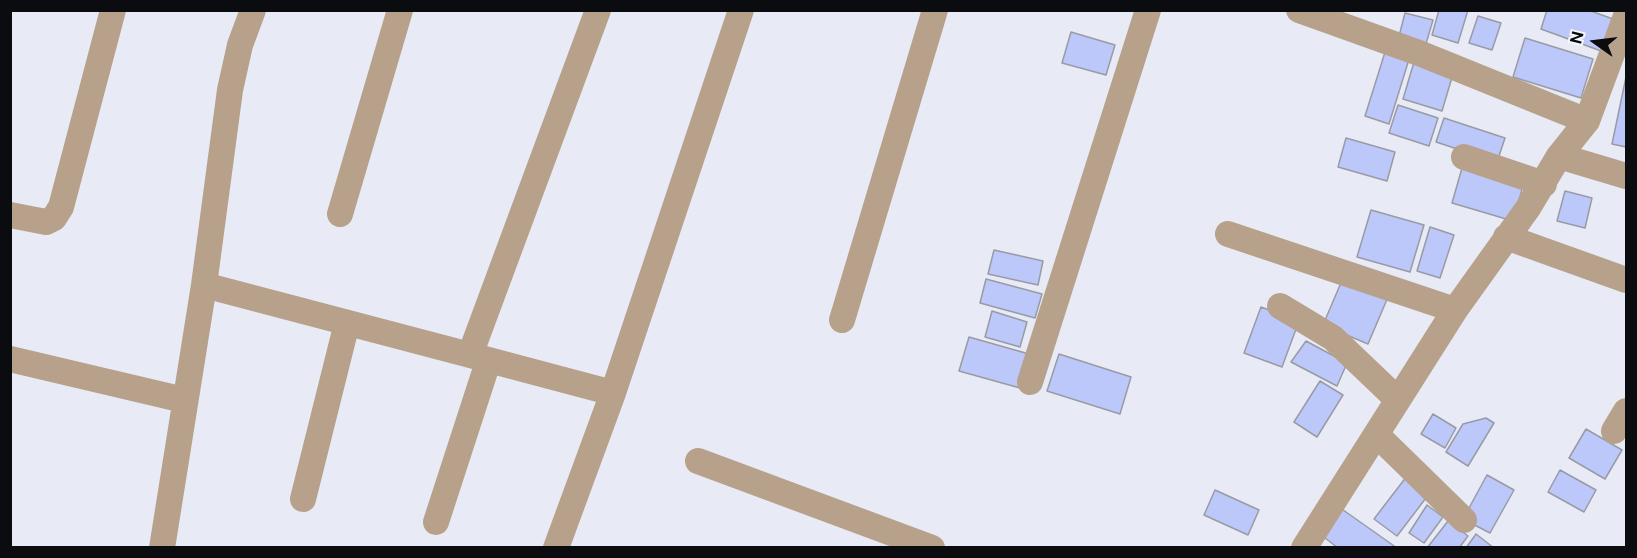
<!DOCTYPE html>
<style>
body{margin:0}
#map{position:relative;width:1637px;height:558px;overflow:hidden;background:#e8ebf5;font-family:"Public Sans",sans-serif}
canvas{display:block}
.frame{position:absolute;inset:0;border:12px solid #0b0c0f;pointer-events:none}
.north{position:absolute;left:1565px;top:12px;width:60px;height:60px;-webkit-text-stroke:4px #f7f8fe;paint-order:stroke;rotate:284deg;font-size:16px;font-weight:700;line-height:24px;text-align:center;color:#0b0c0f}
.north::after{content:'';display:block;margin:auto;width:21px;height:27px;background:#0b0c0f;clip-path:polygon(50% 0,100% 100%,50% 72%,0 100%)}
</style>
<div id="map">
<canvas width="1637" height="558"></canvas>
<div class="frame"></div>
<div class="north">N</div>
</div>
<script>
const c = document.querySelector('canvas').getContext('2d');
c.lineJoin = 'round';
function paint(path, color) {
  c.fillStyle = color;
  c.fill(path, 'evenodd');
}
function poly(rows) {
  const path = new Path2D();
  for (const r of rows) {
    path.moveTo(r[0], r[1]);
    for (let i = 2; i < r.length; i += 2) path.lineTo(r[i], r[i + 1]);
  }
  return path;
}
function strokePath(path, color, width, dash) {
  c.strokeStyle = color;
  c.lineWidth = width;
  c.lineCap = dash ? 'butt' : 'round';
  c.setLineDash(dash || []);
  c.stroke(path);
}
const building = poly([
 [1439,10,1468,10,1458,43,1432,35,1439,10],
 [1547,10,1588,10,1613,19,1601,51,1541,29,1547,10],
 [1405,13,1433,20,1425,47,1398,40,1405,13],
 [1478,16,1501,23,1492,50,1469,43,1478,16],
 [1071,32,1115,45,1106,75,1062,63,1071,32],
 [1525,38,1593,59,1581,98,1513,77,1525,38],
 [1386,49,1410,56,1389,124,1365,116,1386,49],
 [1414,62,1453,74,1442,111,1403,99,1414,62],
 [1626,77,1626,147,1612,144,1626,77],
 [1398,105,1438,118,1429,146,1389,133,1398,105],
 [1444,118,1505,138,1497,162,1436,142,1444,118],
 [1346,138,1395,152,1387,181,1338,167,1346,138],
 [1462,168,1523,186,1513,221,1452,203,1462,168],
 [1565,191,1592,198,1585,228,1557,221,1565,191],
 [1371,210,1424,225,1410,272,1357,257,1371,210],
 [1430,227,1454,235,1440,278,1417,271,1430,227],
 [994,250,1043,261,1038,285,988,274,994,250],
 [1343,278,1388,297,1368,344,1323,325,1343,278],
 [986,279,1042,294,1035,318,980,303,986,279],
 [1261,307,1299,321,1282,367,1244,353,1261,307],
 [992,311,1027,322,1020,347,985,337,992,311],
 [969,337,1029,354,1020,388,959,371,969,337],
 [1306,341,1347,363,1337,386,1291,362,1306,341],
 [1059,354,1131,377,1120,414,1047,391,1059,354],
 [1320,381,1343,395,1317,437,1294,422,1320,381],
 [1433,414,1456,428,1445,448,1421,434,1433,414],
 [1486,418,1494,423,1468,466,1446,452,1463,424,1486,418],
 [1586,429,1622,450,1605,479,1569,458,1586,429],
 [1560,470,1596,490,1584,512,1548,492,1560,470],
 [1487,475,1514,490,1490,533,1463,519,1487,475],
 [1407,476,1429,494,1397,536,1374,519,1407,476],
 [1215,490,1259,510,1248,535,1204,515,1215,490],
 [1427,505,1443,517,1424,543,1409,533,1427,505],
 [1339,507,1397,548,1338,548,1320,534,1339,507],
 [1448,521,1468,536,1459,548,1427,548,1448,521],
 [1476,534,1494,548,1466,548,1476,534]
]);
paint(building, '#bdc8fa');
strokePath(building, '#989ba4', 1.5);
strokePath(poly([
 [598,10,470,355,613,393,741,10],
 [1299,10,1419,53,1587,121],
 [1559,156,1626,176],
 [1464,157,1544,184],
 [340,214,400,10],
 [10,215,46,222,54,218,61,207,113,10],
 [1228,234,1455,310],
 [1506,237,1626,280],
 [204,285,470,355],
 [1280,306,1333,338,1397,399],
 [842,320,935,10],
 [10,359,184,400],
 [1030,382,1148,10],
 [1614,431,1626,411],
 [1377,435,1464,520],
 [698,461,932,548],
 [303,499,347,323],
 [436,522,488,362],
 [162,548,204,285,230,90,240,45,253,10],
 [556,548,613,393],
 [1304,548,1455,310,1528,208,1559,156,1587,121,1626,16]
]), '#b7a18b', 26);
</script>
